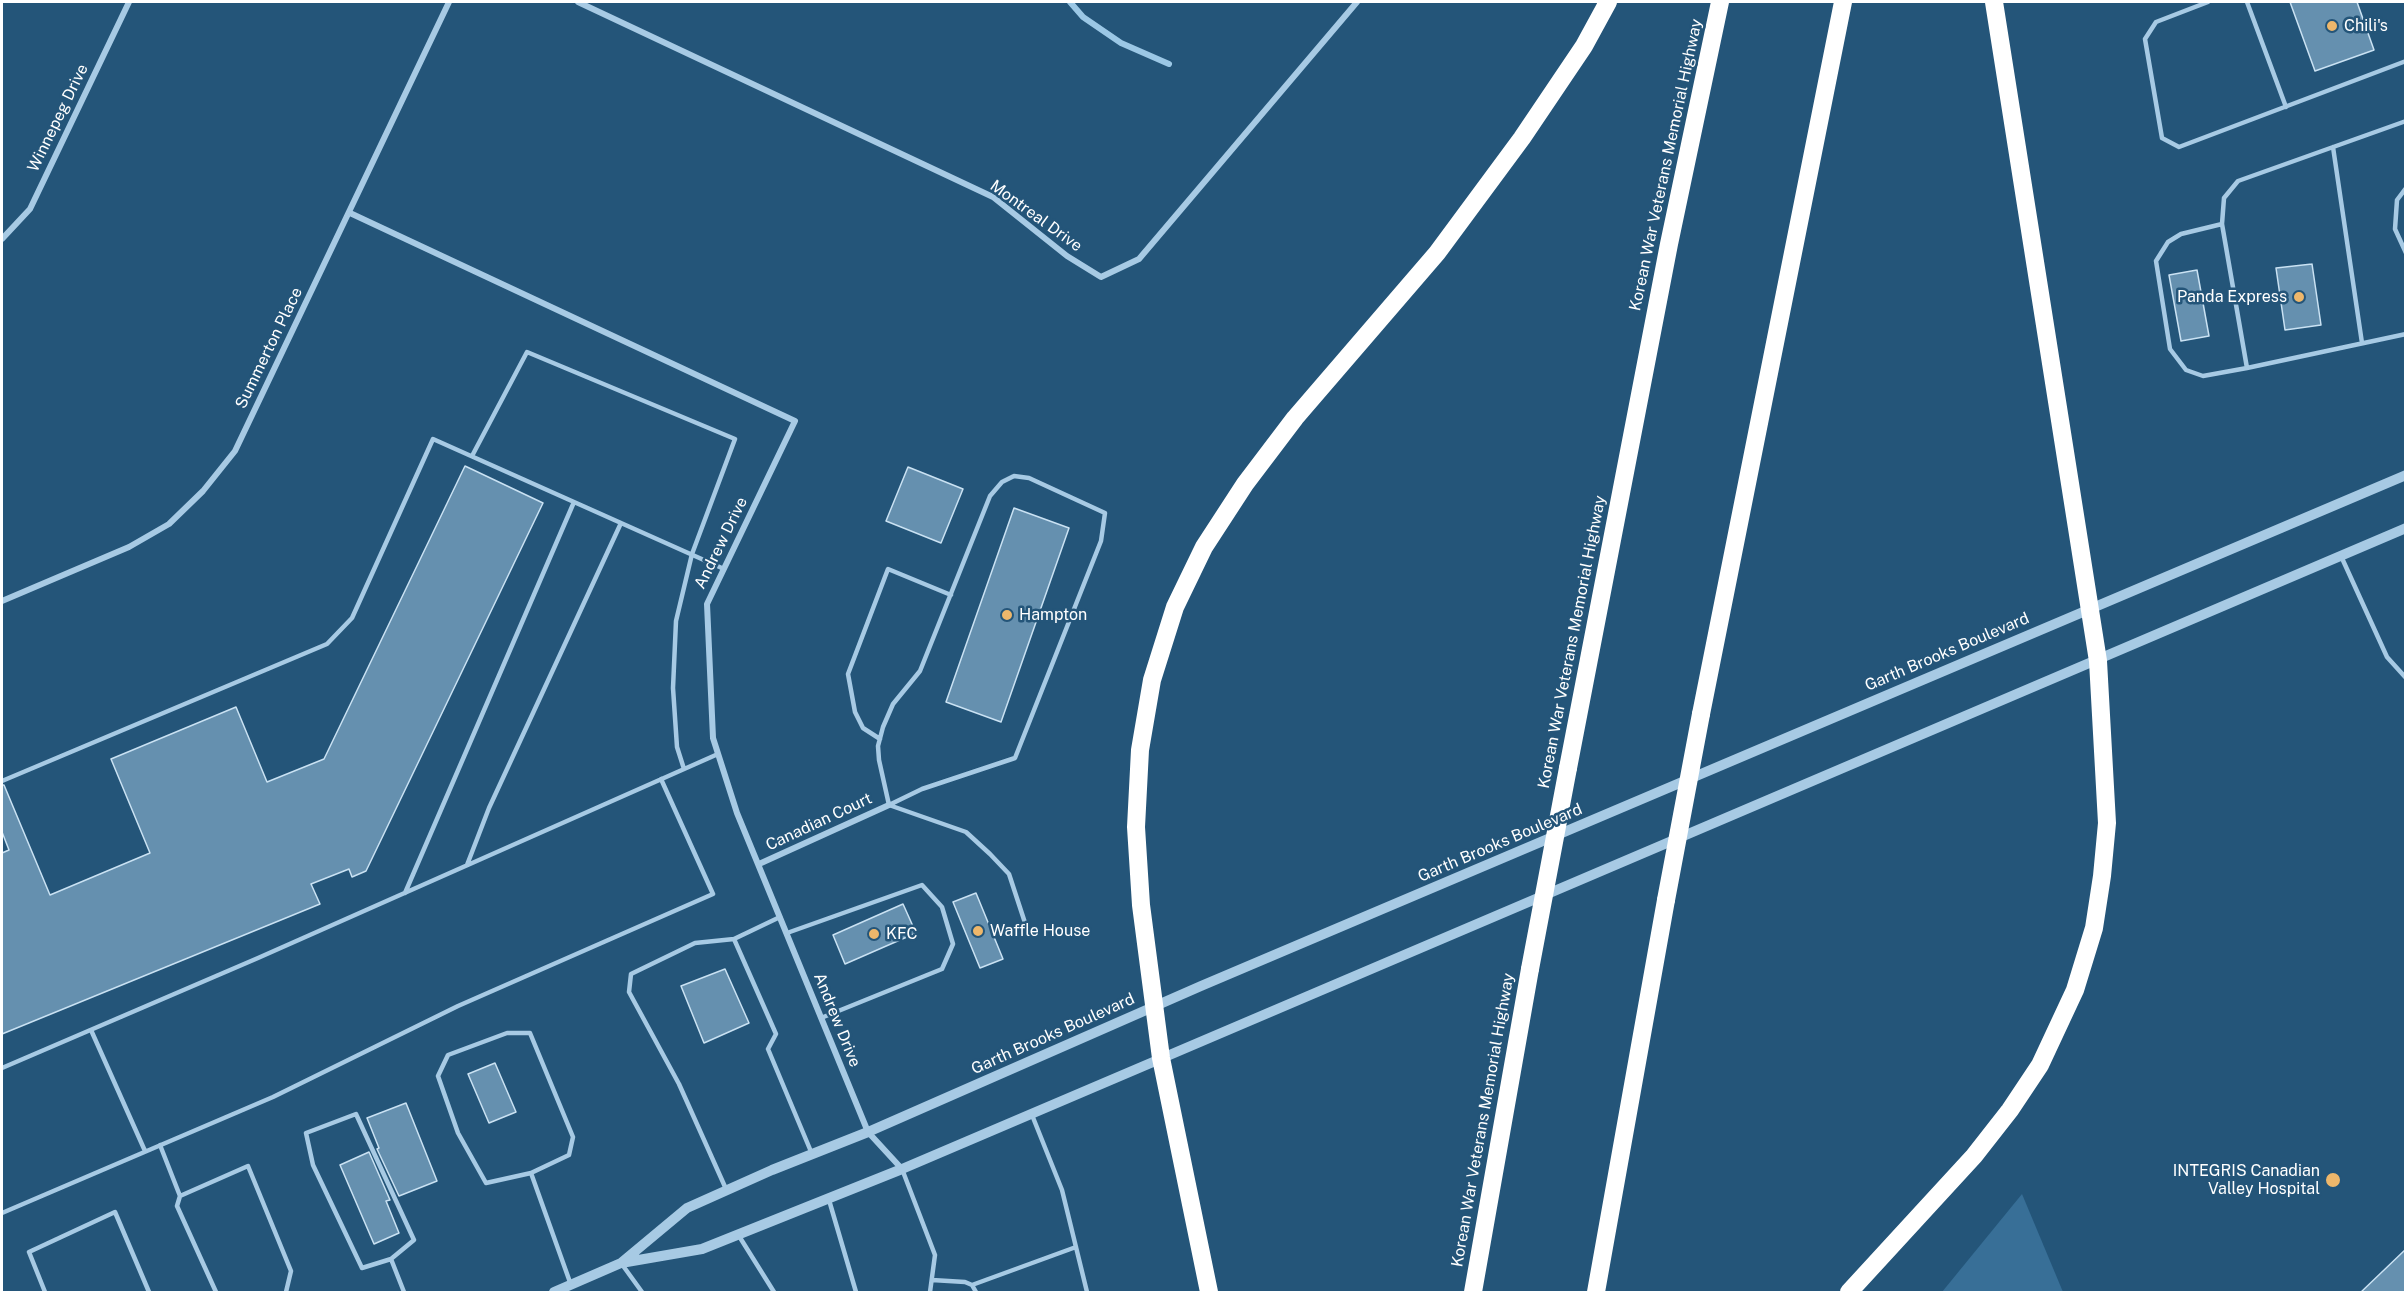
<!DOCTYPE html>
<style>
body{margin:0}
#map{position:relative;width:2407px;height:1294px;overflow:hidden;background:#245579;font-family:"Public Sans",sans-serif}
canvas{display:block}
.frame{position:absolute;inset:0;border:3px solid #fff;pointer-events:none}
</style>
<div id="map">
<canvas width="2407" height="1294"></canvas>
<div class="frame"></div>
</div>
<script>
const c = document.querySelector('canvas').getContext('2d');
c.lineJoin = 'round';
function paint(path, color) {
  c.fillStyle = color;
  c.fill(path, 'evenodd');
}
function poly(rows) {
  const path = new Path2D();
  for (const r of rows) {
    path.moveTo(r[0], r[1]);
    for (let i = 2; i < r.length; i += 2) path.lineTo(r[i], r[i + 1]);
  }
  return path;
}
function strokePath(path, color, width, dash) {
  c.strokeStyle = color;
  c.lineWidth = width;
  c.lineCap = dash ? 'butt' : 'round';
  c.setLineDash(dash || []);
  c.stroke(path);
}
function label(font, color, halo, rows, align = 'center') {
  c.font = font + ' "Public Sans",sans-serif';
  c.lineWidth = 5;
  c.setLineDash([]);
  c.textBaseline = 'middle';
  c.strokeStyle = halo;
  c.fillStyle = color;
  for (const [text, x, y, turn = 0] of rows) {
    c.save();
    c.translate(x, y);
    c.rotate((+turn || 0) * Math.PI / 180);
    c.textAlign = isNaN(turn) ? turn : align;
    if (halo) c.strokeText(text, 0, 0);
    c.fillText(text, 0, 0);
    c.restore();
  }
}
paint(poly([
 [2022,1194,2063,1292,1942,1292]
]), '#386f97');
strokePath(poly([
 [1070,2,1083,17,1121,43,1169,64]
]), '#9bc7e5', 6);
const building = poly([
 [2290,2,2357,2,2374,50,2315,71,2290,2],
 [2312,264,2321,325,2285,330,2276,268,2312,264],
 [2197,270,2209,336,2181,341,2169,275,2197,270],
 [465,466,543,503,366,871,352,877,349,869,311,884,320,904,2,1034,2,853,9,850,2,832,2,785,4,785,50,895,150,853,111,759,236,707,267,782,324,759,465,466],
 [908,467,963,489,941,543,886,521,908,467],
 [1014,508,1069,528,1001,722,946,702,1014,508],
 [976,893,1003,959,980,968,953,902,976,893],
 [903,904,916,933,845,964,833,935,903,904],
 [725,969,749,1023,704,1043,681,986,725,969],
 [495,1063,516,1112,489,1123,468,1074,495,1063],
 [406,1103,437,1181,399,1196,377,1149,379,1148,367,1118,406,1103],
 [369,1152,390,1200,386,1201,399,1233,374,1244,340,1165,369,1152],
 [2406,1249,2406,1293,2360,1293,2406,1249]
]);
paint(building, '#6590af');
strokePath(building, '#cae2f3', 1.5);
strokePath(poly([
 [2208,2,2156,22,2145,39,2162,138,2179,147,2406,61],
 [2247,2,2286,107],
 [2406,121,2238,181,2224,198,2222,224,2247,368,2406,334],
 [2333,147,2362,343],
 [2406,188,2397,200,2395,229,2406,253],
 [2222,224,2181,234,2168,242,2156,261,2170,349,2186,370,2203,376,2247,368],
 [472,456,527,352,735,439,692,554,676,621,673,688,677,747,684,769],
 [1014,476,1029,478,1105,513,1101,541,1015,758,922,789,889,805,879,760,878,746,883,727,893,704,920,671,990,496,1002,482,1014,476],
 [2341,556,2387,657,2406,678],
 [880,739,863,728,855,712,848,674,888,569,951,595],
 [2,781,327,644,352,618,433,439,724,569],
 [889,805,966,832,990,854,1009,874,1029,935],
 [467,865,489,808,621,523],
 [405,893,574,502],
 [780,917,734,939,776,1034,768,1049,812,1154],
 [787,933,922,885,942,907,953,944,942,969,821,1018],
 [91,1030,145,1151],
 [2,1068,258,958,718,754],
 [1032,1115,1062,1190,1087,1292],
 [160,1145,180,1196],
 [902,1169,935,1255,930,1292],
 [531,1173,486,1183,458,1133,438,1076,448,1055,507,1033,530,1033,573,1137,569,1155,531,1173,571,1285],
 [726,1189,679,1084,629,992,631,974,695,943,734,939],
 [829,1200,856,1292],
 [2,1213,273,1097,458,1006,713,894,661,779],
 [739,1236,774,1292],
 [391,1259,362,1268,313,1165,306,1133,356,1114,414,1240,391,1259,404,1292],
 [621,1263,642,1292],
 [932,1280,965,1282,972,1285,976,1292],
 [972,1285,1076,1247],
 [45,1292,29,1252,115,1212,149,1292],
 [216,1292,177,1206,180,1196,248,1166,291,1271,286,1292]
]), '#a7cae4', 4.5);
strokePath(poly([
 [578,2,993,197,1067,256,1101,277,1139,259,1357,2],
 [350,213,795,421,707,604,713,738,737,813,868,1132,902,1169],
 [2,239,30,209,129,2],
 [2,601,129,547,169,524,203,491,235,451,449,2],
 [759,864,889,805]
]), '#a7cae4', 6);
strokePath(poly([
 [621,1263,687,1208,772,1170,868,1132,1201,986,2406,475],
 [554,1292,621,1263,702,1249,902,1169,2406,528]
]), '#a7cae4', 10);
strokePath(poly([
 [1701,714,1843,2],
 [1568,768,1669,244,1720,2],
 [1209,1292,1161,1058,1141,905,1136,827,1140,750,1152,680,1175,607,1204,547,1245,484,1295,418,1437,253,1522,138,1584,46,1608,2],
 [1473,1292,1530,969],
 [1596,1292,1666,900],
 [1849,1292,1974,1156,2010,1110,2040,1065,2075,990,2094,928,2102,876,2107,823,2098,661,1994,2]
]), '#fff', 18);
strokePath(poly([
 [1666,900,1701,714],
 [1530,969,1568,768]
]), '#fff', 18);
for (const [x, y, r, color] of [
 [2332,26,6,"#eeb76b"],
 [2299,297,6,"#eeb76b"],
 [1007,615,6,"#eeb76b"],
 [978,931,6,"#eeb76b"],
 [874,934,6,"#eeb76b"],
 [2333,1180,8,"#eeb76b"]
]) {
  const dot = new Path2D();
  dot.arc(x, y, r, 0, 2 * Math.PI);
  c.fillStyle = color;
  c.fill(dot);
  strokePath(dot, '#245579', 2);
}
label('16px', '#fff', '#245579', [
 ["Chili's",2344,26],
 ["Panda Express",2287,297,"right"],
 ["Hampton",1019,615],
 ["Waffle House",990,931],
 ["KFC",886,934],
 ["INTEGRIS Canadian",2320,1171,"right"],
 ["Valley Hospital",2320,1189,"right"]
], 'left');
label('16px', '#fff', '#245579', [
 ["Winnepeg Drive",58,118,-64],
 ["Korean War Veterans Memorial Highway",1666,165,-78],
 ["Montreal Drive",1036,216,36],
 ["Summerton Place",269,348,-64],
 ["Andrew Drive",721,543,-64],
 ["Korean War Veterans Memorial Highway",1572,642,-79],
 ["Garth Brooks Boulevard",1947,652,-23],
 ["Canadian Court",819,822,-25],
 ["Garth Brooks Boulevard",1500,843,-23],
 ["Andrew Drive",837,1020,68],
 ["Garth Brooks Boulevard",1053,1034,-24],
 ["Korean War Veterans Memorial Highway",1483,1120,-80]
]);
</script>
